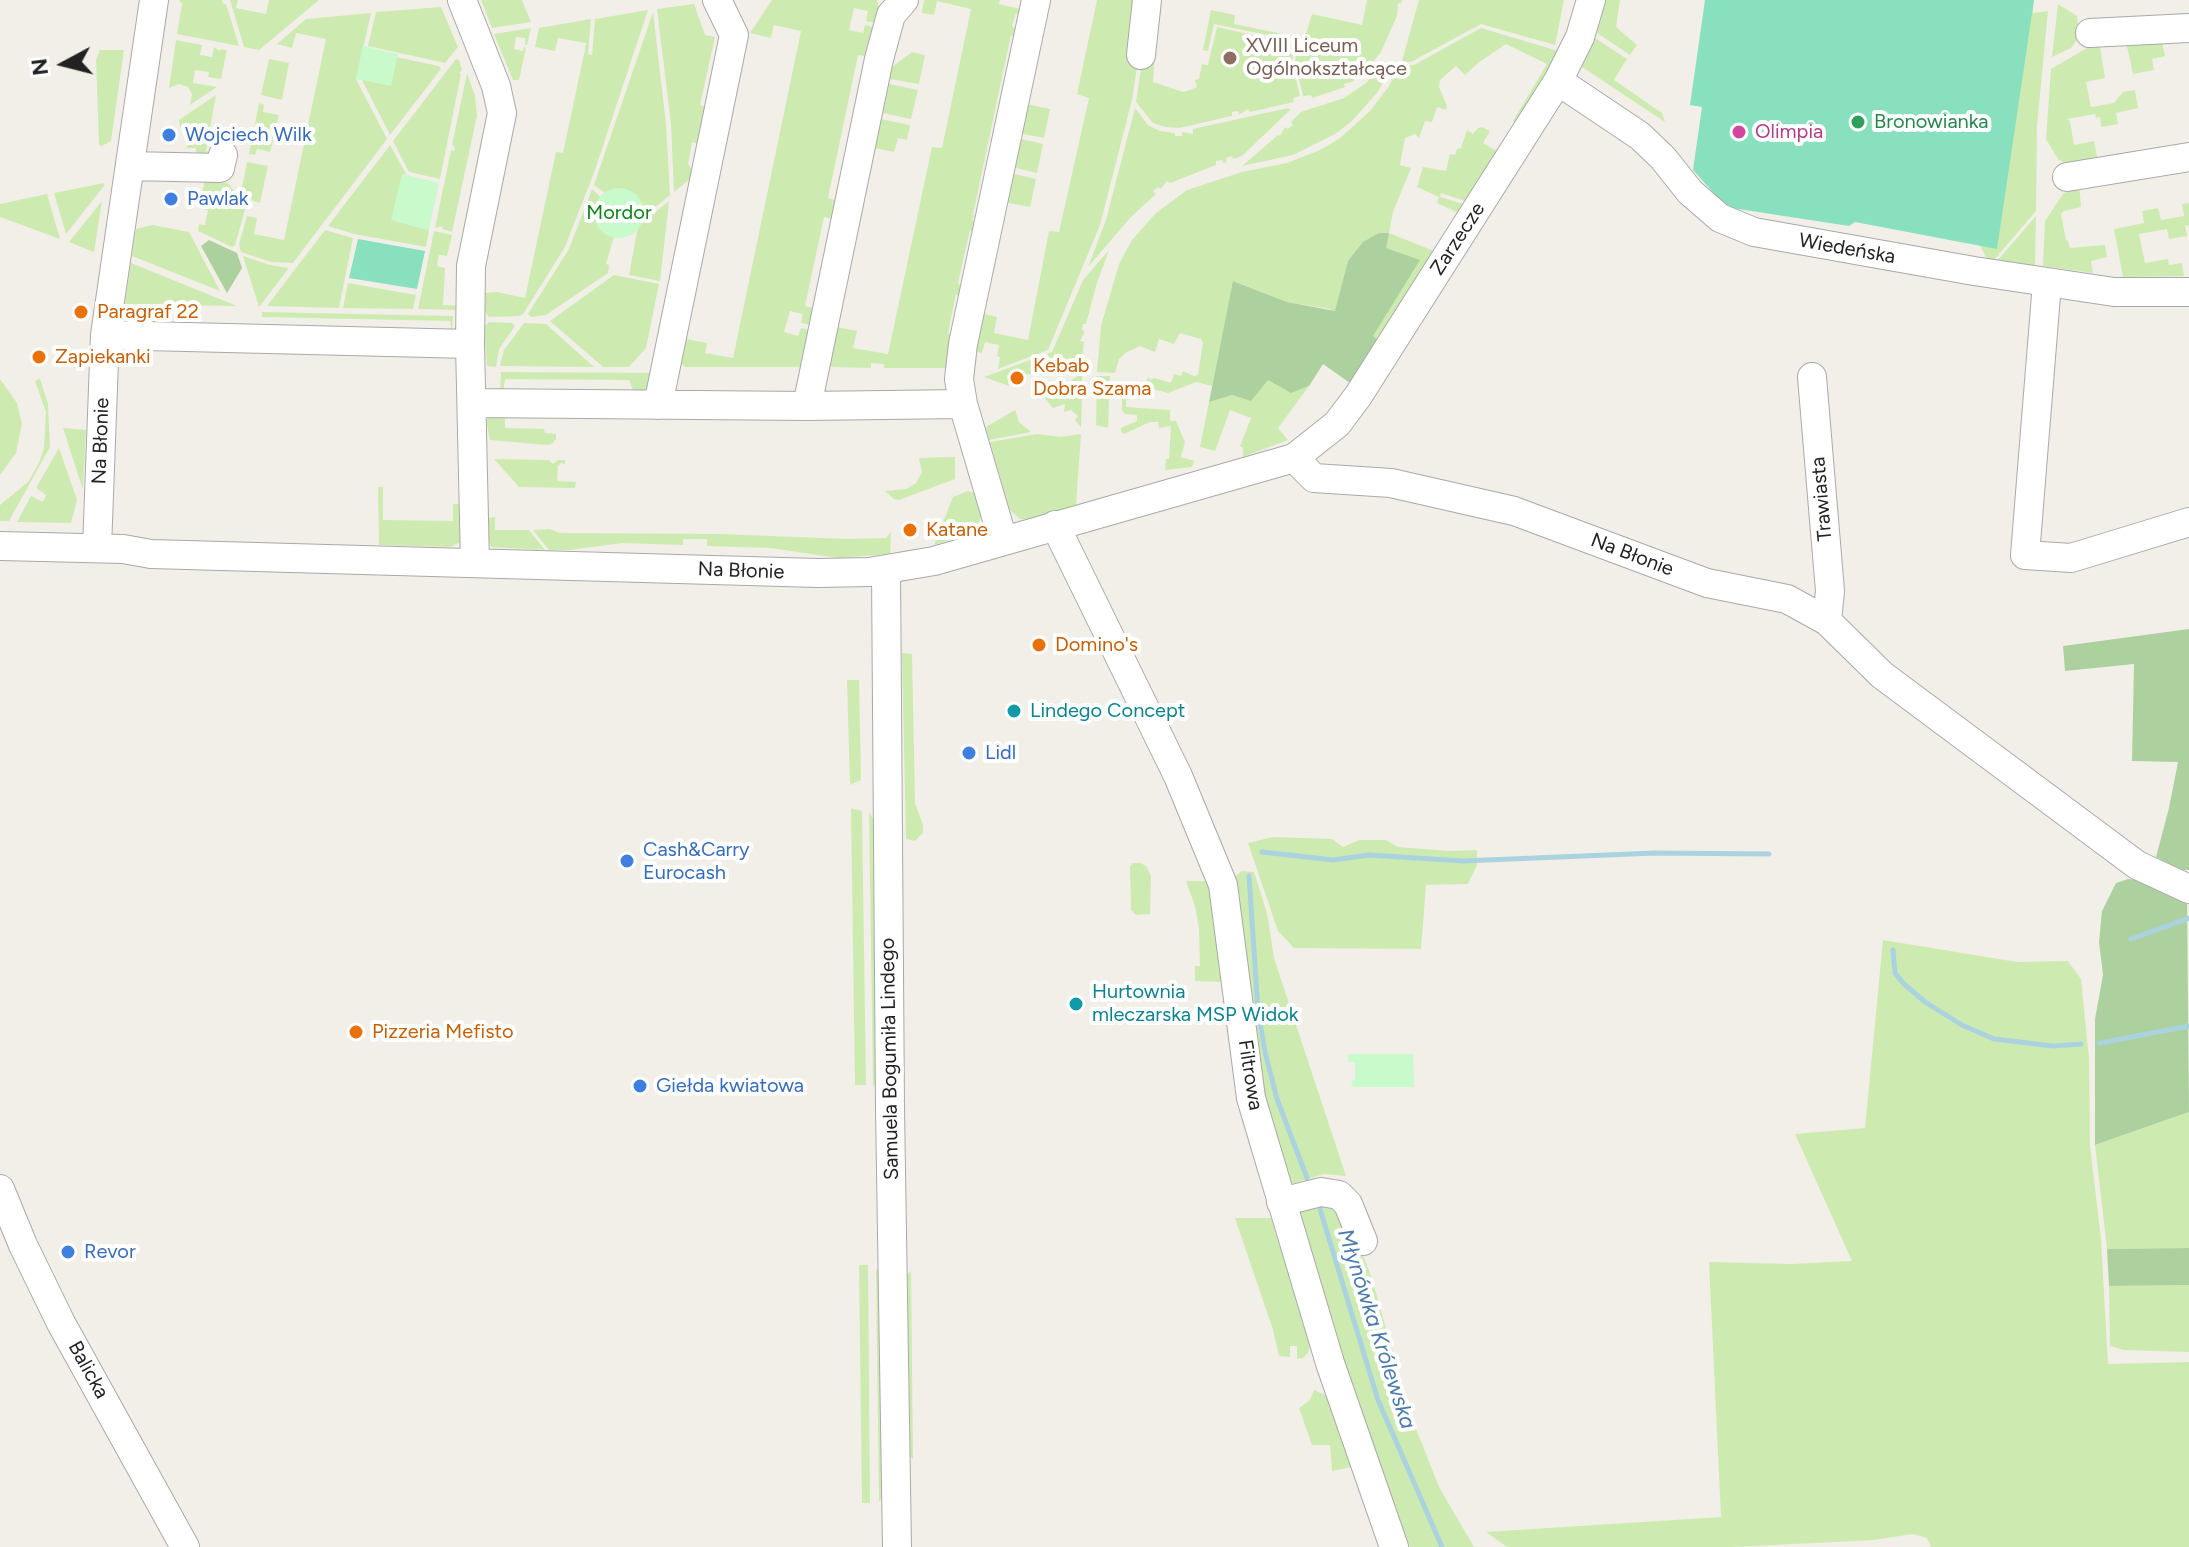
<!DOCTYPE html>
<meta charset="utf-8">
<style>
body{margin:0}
#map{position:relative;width:2189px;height:1547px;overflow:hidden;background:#f2efe9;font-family:Figtree,sans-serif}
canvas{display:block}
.north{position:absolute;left:24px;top:24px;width:80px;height:80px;-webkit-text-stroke:6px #fff;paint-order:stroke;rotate:263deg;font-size:22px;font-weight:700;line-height:32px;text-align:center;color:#222}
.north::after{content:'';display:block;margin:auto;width:28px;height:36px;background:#222;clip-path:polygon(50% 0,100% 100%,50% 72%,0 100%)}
</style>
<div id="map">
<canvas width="2189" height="1547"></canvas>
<div class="north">N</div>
</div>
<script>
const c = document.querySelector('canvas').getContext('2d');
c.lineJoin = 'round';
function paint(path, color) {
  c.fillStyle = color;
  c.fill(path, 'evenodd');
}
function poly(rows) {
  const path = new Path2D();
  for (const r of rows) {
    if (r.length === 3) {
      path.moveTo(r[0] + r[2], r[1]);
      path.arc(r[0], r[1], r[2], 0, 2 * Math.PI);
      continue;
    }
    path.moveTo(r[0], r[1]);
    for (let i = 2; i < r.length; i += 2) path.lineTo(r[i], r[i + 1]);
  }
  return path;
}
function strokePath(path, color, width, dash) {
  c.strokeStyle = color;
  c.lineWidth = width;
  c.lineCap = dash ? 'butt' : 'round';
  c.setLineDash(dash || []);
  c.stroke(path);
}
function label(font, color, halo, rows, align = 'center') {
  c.font = font + ' Figtree,sans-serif';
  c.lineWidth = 8;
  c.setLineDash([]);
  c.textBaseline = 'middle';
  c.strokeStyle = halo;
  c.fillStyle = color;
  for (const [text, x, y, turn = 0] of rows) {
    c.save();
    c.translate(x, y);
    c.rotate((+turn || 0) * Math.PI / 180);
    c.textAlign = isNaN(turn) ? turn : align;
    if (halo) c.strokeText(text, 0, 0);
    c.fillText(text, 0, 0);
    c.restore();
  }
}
paint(poly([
 [179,0,222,0,223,4,226,4,239,46,177,34,182,4],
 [230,0,238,0,236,8,266,14,269,0,319,0,259,50,244,47],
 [481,0,522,0,531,22,492,28],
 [772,0,877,0,879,8,879,24,866,21,868,11,854,8,849,30,863,33,865,25,878,28,872,57,858,55,828,198,841,202,837,220,824,217,814,264,805,306,818,309,815,326,801,323,803,314,790,311,784,332,798,336,801,328,814,331,806,367,685,367,681,363,686,339,707,343,705,353,733,358,801,31,774,25,771,38,750,33],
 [924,0,1000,0,999,4,1029,11,1026,22,1016,13,1012,26,1018,31,1016,39,1011,35,973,215,976,216,972,218,977,228,976,235,970,230,958,283,963,288,961,299,956,294,948,333,958,343,952,368,884,368,884,364,871,363,871,368,832,367,829,365,837,327,857,331,853,348,888,354,932,147,942,148,971,9,937,1,934,15,922,13],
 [1097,0,1143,0,1139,54,1132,100,1100,225,1048,350,998,369,1000,357,997,356,999,345,985,342,982,353,973,351,981,313,997,317,994,333,1028,340,1049,231,1059,232,1089,98,1077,94],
 [1367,0,1402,0,1401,4,1398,3,1397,16,1381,52,1364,73,1360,76,1357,74,1353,78,1354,81,1344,84,1345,87,1312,98,1311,95,1303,96,1295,62,1297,48,1303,44,1312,14,1362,25],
 [1419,0,1564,0,1555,45,1481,24,1411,62,1402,61],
 [1606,0,1620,0,1616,27,1637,45,1630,55,1597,33],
 [2025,0,2034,0,2033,13,2048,11,2037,126,2036,211,1994,260,1987,259,1980,246],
 [694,4,705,35,715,37,700,105,706,107,699,144,692,142,688,164,692,170,690,179,674,192,671,124,657,9],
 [2058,4,2077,16,2080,36,2071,48,2052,57],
 [441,7,458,47,445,63,368,46,376,12],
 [648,10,595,170,565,247,523,314,519,316,489,317,484,311,484,293,497,292,525,298,556,152,563,153,584,54,586,43,558,38,555,51,535,47,539,28,591,19,588,54,592,55,595,19],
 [1211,10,1235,15,1234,24,1293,36,1292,40,1214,24,1208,51,1203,50],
 [653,12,666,124,670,195,641,219,594,185],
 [371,13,356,79,387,139,293,263,271,262,241,252,239,244,247,216,257,218,254,234,284,240,326,39,296,33,292,48,277,44,306,19],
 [1217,27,1294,44,1292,63,1300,96,1293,98,1294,102,1250,112,1248,109,1239,115,1238,111,1232,112,1232,116,1179,128,1165,127,1153,123,1136,102,1143,55,1155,54,1153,82,1183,92,1190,90,1197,87,1195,80,1199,79,1202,64,1208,65],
 [531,28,527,45,525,45,525,38,516,37,514,49,523,51,524,47,526,48,519,80,513,80,494,34],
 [1481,28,1558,51,1516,123,1513,121,1547,64,1506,44,1478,63,1465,75,1456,66,1440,80,1439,87,1447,106,1446,110,1437,107,1432,122,1425,121,1419,138,1415,134,1405,138,1400,165,1411,168,1393,212,1389,233,1434,251,1378,340,1330,309,1287,302,1234,281,1212,386,1196,382,1168,393,1143,386,1148,377,1151,380,1154,378,1171,383,1174,374,1181,376,1183,371,1194,376,1198,375,1203,343,1201,339,1180,333,1174,344,1159,339,1155,352,1140,346,1125,353,1119,359,1115,373,1097,372,1101,326,1119,264,1132,240,1156,213,1187,190,1242,172,1287,163,1320,150,1339,139,1370,111,1389,86,1400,65,1414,65],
 [1595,38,1627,59,1614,80,1662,113,1665,122,1582,67],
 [176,40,202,45,200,55,212,57,214,47,220,51,221,49,227,50,221,79,208,77,209,72,195,70,193,83,217,87,190,105,192,94,188,87,179,84,169,88],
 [2099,41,2105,78,2086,82,2091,107,2114,103,2123,92,2135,90,2138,108,2116,113,2118,124,2108,126,2101,127,2100,117,2096,118,2095,114,2067,119,2070,121,2074,145,2094,141,2099,167,2066,164,2058,159,2046,139,2051,69],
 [2126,42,2162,42,2165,56,2152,59,2154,70,2133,74],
 [100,50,124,50,111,141,102,146,99,145,96,60],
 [912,52,925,55,919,84,890,79,892,67],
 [386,55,439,66,441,69,390,135,361,78],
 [269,59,289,63,282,100,261,95],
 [456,59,459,60,462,70,459,73,461,74,440,179,409,172,393,141],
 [1385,62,1394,64,1377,93,1352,121,1335,134,1293,155,1242,166,1278,135,1280,136,1285,127,1288,129,1293,125,1291,122,1301,112,1344,98,1366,83],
 [467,73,475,96,477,116,452,232,442,229,443,226,435,228,451,150,454,151,455,147,452,145],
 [889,84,918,90,911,119,883,113],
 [216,95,206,151,216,153,196,159,196,148,187,148,189,136,180,127,179,120],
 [259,103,264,105,263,112,279,115,270,152,257,149,255,155,249,154],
 [1026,104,1050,109,1044,138,1019,133],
 [1135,108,1148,125,1160,131,1175,133,1175,136,1182,136,1182,132,1193,134,1193,129,1288,108,1290,110,1242,156,1233,159,1232,156,1226,158,1227,162,1223,163,1222,160,1216,161,1216,165,1170,183,1167,181,1161,189,1158,187,1153,191,1156,194,1131,217,1088,267,1106,220],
 [881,119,910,125,907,140,898,138,894,152,875,148],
 [1482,127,1490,131,1483,143,1495,150,1499,149,1465,201,1441,193,1440,197,1463,204,1458,213,1437,203,1439,197,1417,187,1423,167,1446,171,1450,154,1455,155,1457,149,1461,148,1467,130,1473,134,1478,128],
 [1018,138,1043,144,1037,173,1012,167],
 [390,145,406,174,395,221,429,230,426,247,354,234,328,226],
 [247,162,268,166,260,203,253,201,242,188],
 [1010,173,1036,179,1030,207,1004,202],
 [205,180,228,183,246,206,235,245,232,247,198,231,199,224,205,225,208,210,199,208],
 [104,183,104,186,66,234,54,193],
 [2079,183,2081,207,2064,211,2061,214,2066,240,2068,241,2070,248,2105,245,2107,257,2091,261,2093,273,2043,266,2045,221,2063,194],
 [592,189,604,200,615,233,606,264,609,265,608,273,546,315,531,317,528,314,569,249],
 [47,194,60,239,0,217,0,204],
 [102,201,94,252,69,242],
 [669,201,660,281,629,275,638,226],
 [2189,203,2189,225,2185,226,2187,236,2169,239,2167,229,2139,234,2145,263,2168,259,2169,265,2182,263,2184,276,2123,277,2114,229,2144,223,2142,211,2158,208,2161,220,2184,216,2182,204],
 [2036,216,2035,267,1997,261],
 [153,225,189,232,220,291,132,256,136,229],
 [325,230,353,238,339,308,267,306],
 [434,231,452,235,447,256,439,255,437,266,445,268,443,305,460,306,461,310,418,309],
 [1109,250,1096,286,1086,324,1083,324,1082,330,1085,331,1080,341,1084,342,1082,359,1065,373,1007,375,1009,386,984,377,1052,352,1083,280],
 [243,256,270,265,289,268,259,307],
 [131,263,237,306,125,304],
 [614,275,659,284,646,348,629,367,603,367,550,321],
 [348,283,416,295,413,309,343,308],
 [262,312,453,316,452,333,450,321,262,317],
 [489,322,512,323,515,326,499,349,496,367,487,366,484,327],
 [524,323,546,324,594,367,500,366,504,350],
 [501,372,656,373,648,391,635,395,629,380,505,379,503,393,500,392],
 [1082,373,1082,397,1081,427,1075,420,1078,416,1071,410,1064,412,1065,404,1053,408,1045,398],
 [1097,376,1110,376,1108,428,1096,425],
 [0,379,17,403,22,424,16,453,0,475],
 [40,379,48,404,50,447,9,521,0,521,0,505,28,482,39,463,44,448,46,412,35,381],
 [1268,379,1291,392,1309,386,1278,428,1288,440,1243,457,1243,448,1240,446,1251,418,1230,410,1215,451,1200,447,1209,402],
 [1127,383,1126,407,1170,410,1170,421,1176,421,1185,442,1181,457,1194,461,1192,467,1165,470,1166,459,1169,459,1171,426,1159,428,1158,422,1150,422,1124,434,1121,432,1121,428,1137,421,1137,415,1125,414,1122,410,1122,389,1126,389],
 [1015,410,1019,422,1031,432,989,440,986,427],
 [505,413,505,428,544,429,545,433,556,434,556,439,552,444,547,445,490,440,486,420,492,415],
 [63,428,86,430,83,488,82,487],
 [1037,434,1061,437,1081,434,1076,505,1029,519,1020,519,1010,510,990,442],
 [59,448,77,500,71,523,17,522,31,496,43,502,46,495,36,488],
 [949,457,955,457,955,479,899,500,894,499,885,491,906,489,916,483,922,472,919,458],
 [494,459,549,460,553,464,558,460,565,460,565,464,561,463,558,466,557,481,576,482,575,488,519,487],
 [378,487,383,487,383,520,453,521,453,504,461,504,461,542,450,547,379,545],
 [968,491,975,493,987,516,981,517,975,532,934,545,953,497],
 [495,517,495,530,529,530,545,550,491,547,483,523,488,518],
 [550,529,560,533,719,534,849,539,886,538,891,532,890,554,838,558,771,548,707,546,707,539,683,539,683,545,622,543,570,550,549,550,533,530],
 [902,653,912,654,915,803,923,825,923,833,915,841,906,839],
 [847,680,859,680,861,780,850,785],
 [851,808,862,811,866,1085,855,1085],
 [869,812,875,822,879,1083,873,1086],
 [1273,837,1332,839,1343,847,1359,840,1386,840,1398,847,1449,851,1477,850,1477,865,1468,884,1426,885,1421,949,1294,948,1278,931,1248,843],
 [1133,863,1141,863,1147,867,1151,876,1150,914,1136,915,1131,910,1130,866],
 [1242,871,1254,872,1267,913,1274,958,1346,1176,1324,1174,1294,1183,1288,1182,1258,1096,1234,877],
 [1186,881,1207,881,1213,894,1223,982,1195,981,1195,966,1200,966,1199,929,1195,906],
 [1883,940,2017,962,2068,961,2081,979,2089,1058,2090,1145,2101,1239,2108,1364,2189,1362,2189,1547,1931,1547,1927,1538,1913,1534,1874,1540,1733,1547,1507,1547,1486,1532,1721,1517,1709,1262,1792,1264,1852,1261,1795,1134,1865,1128],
 [2189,1112,2189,1248,2107,1249,2095,1145],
 [1320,1204,1332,1207,1359,1244,1372,1279,1411,1416,1439,1487,1474,1547,1410,1547,1294,1222,1298,1212],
 [1235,1218,1271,1218,1310,1344,1308,1353,1303,1358,1297,1359,1297,1346,1290,1346,1290,1357,1279,1356,1273,1330],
 [859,1265,868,1265,870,1503,862,1503],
 [876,1269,880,1271,884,1494,879,1502],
 [911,1271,913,1459,907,1453,905,1276],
 [2189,1285,2189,1352,2124,1350,2110,1346,2109,1286],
 [1314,1390,1327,1396,1352,1467,1332,1471,1330,1445,1312,1445,1299,1408,1310,1400]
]), '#cdebb0');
paint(poly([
 [1379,233,1389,233,1386,248,1420,260,1373,336,1378,340,1350,383,1323,364,1309,386,1291,393,1268,380,1251,401,1232,395,1209,402,1233,281,1287,302,1335,311,1348,261,1363,242],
 [209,240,237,253,242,268,227,293,201,246],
 [2189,629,2189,870,2182,870,2156,857,2169,808,2178,762,2132,761,2134,664,2065,671,2063,646],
 [2128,879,2140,880,2187,897,2189,1112,2095,1145,2095,1019,2103,975,2099,942,2102,911,2116,883],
 [2189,1248,2189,1285,2109,1286,2107,1249]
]), '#add19e');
paint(poly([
 [363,46,398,54,391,86,356,79],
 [402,174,439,183,429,230,391,220],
 [619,213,25],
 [1348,1054,1413,1054,1414,1087,1353,1087,1351,1081,1355,1080,1355,1062,1348,1062]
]), '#c8facc');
paint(poly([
 [1705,0,2034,0,1997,249,1855,222,1849,226,1732,208,1719,199,1693,170,1702,107,1690,105],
 [358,239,425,251,417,289,349,278]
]), '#88e0be');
strokePath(poly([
 [1262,852,1333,860,1369,855,1463,861,1655,853,1769,854],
 [1249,876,1258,1010,1265,1052,1277,1099,1307,1178],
 [2131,939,2189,918],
 [1893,950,1895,973,1903,983,1925,1002,1962,1025,1994,1039,2053,1046,2081,1044],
 [2100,1043,2189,1026],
 [1320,1209,1378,1400,1442,1547]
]), '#aad3df', 5);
const minor = poly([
 [462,0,496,86,502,113,471,266,470,344],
 [2090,33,2189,28],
 [1141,55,1147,0],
 [1558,81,1640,136,1663,158,1690,192,1720,218,1754,232,1974,271,2114,292,2189,292],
 [130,166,220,168,223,155],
 [2067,177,2189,157],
 [2047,283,2025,555,2071,558,2189,522],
 [105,335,470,344,475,563],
 [1812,377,1830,591,1827,621],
 [473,403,807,406,963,404,1003,540],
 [963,404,959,379,963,344,1036,0],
 [658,405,734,35,717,0],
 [807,406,879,59,891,15,904,0],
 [1294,458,1314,478,1391,483,1514,511,1707,583,1787,599,1827,621,1882,675,2137,865,2189,889],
 [1055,525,1178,776,1223,885,1251,1098,1330,1363,1394,1547],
 [0,546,123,549,151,554,818,573,869,572,934,561,1294,458,1337,424,1358,396,1558,81,1580,37,1591,0],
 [97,548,105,335,154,0],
 [886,571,890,1108,897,1547],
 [0,1189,23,1245,61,1323,185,1547],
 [1281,1202,1321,1192,1339,1195,1348,1204,1363,1241]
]);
strokePath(minor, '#a9a9a9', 30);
strokePath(minor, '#fff', 28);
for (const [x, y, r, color] of [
 [1230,58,8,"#8d6e63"],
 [1858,122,8,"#2e9e5b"],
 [1739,132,8,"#d1479c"],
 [169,135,8,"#3f7fe0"],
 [171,199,8,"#3f7fe0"],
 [81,312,8,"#e8710a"],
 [39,357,8,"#e8710a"],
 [1017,378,8,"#e8710a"],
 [910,530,8,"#e8710a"],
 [1039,645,8,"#e8710a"],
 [1014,711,8,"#0f9aa8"],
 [969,753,8,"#3f7fe0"],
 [627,861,8,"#3f7fe0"],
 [1076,1004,8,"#0f9aa8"],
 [356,1032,8,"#e8710a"],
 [640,1086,8,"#3f7fe0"],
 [68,1252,8,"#3f7fe0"]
]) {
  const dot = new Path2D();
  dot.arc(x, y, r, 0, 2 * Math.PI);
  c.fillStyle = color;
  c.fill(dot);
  strokePath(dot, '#fff', 3);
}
label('20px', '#785e54', '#fff', [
 ["XVIII Liceum",1246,46],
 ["Ogólnokształcące",1246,69]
], 'left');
label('20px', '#27864d', '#fff', [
 ["Bronowianka",1874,122]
], 'left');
label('20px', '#b23c85', '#fff', [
 ["Olimpia",1755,132]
], 'left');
label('20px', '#366cbe', '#fff', [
 ["Wojciech Wilk",185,135],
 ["Pawlak",187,199],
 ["Lidl",985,753],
 ["Cash&Carry",643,850],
 ["Eurocash",643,873],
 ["Giełda kwiatowa",656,1086],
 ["Revor",84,1252]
], 'left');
label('20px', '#0c8416', '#fff', [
 ["Mordor",619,213]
]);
label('20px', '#222', '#fff', [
 ["Zarzecze",1458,239,-57],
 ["Wiedeńska",1847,249,10],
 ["Na Błonie",101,441,-88],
 ["Trawiasta",1822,499,-95],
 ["Na Błonie",1632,555,21],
 ["Na Błonie",741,571,2],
 ["Samuela Bogumiła Lindego",890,1059,-91],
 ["Filtrowa",1250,1075,81],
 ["Balicka",88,1370,61]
]);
label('20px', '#c56008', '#fff', [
 ["Paragraf 22",97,312],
 ["Zapiekanki",55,357],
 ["Kebab",1033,366],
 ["Dobra Szama",1033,389],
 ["Katane",926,530],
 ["Domino's",1055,645],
 ["Pizzeria Mefisto",372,1032]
], 'left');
label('20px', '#0d838f', '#fff', [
 ["Lindego Concept",1030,711],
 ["Hurtownia",1092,992],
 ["mleczarska MSP Widok",1092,1015]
], 'left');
label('italic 22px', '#4a7aab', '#fff', [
 ["Młynówka Królewska",1376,1329,72]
]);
</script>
